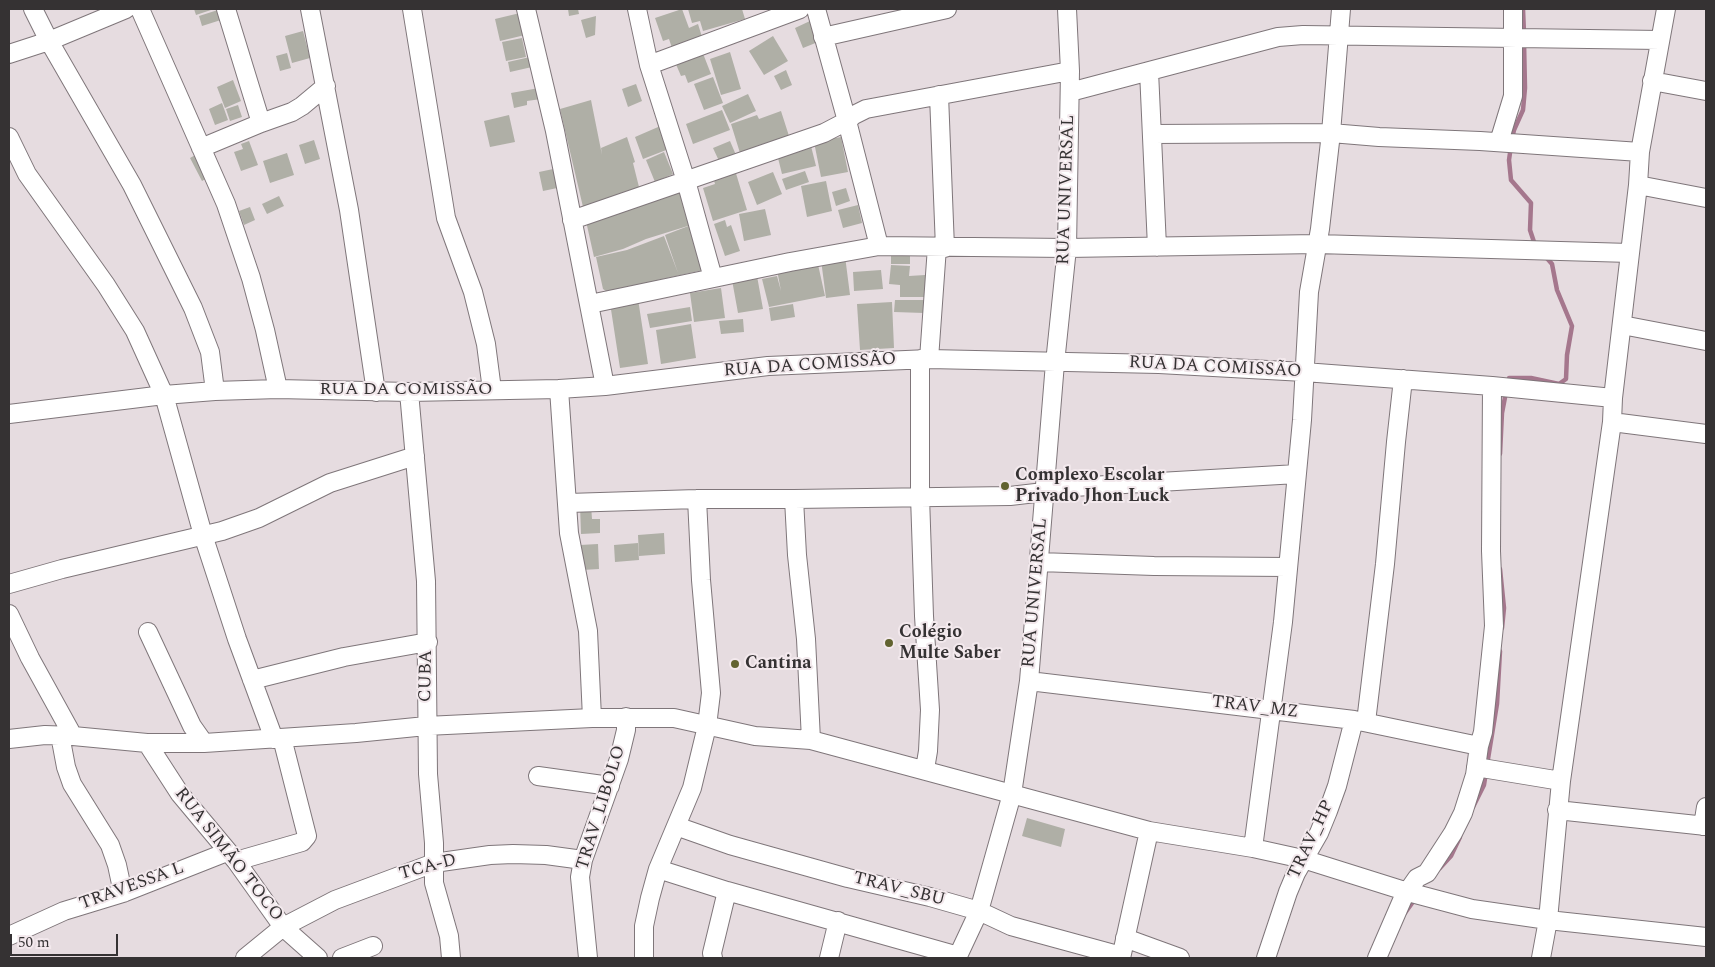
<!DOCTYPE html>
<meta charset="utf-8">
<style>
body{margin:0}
#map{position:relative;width:1715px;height:967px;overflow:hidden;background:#e6dce0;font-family:Spectral,serif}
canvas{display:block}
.frame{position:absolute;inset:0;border:10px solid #353233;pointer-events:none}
.scale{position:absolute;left:10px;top:934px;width:108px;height:22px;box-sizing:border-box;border:2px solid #353233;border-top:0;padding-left:6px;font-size:15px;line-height:18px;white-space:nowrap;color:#353233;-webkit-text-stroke:4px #f3e9ed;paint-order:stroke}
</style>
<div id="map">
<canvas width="1715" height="967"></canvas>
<div class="frame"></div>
<div class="scale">50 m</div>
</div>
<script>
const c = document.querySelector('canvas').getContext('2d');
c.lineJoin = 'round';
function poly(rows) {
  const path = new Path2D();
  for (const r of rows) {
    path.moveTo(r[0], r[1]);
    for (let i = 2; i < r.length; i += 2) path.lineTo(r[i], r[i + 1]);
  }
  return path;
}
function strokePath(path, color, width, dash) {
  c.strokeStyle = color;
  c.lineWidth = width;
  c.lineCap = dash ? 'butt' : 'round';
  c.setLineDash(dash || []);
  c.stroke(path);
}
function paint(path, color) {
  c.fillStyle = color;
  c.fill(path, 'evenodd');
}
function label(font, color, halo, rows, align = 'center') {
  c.font = font + ' Spectral,serif';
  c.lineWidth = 4;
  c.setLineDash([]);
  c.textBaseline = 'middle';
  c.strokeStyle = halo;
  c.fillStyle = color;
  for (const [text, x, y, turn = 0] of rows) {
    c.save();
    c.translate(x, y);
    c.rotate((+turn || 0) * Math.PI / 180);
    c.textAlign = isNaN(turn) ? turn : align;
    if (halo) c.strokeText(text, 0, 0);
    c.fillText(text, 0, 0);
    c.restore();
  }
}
strokePath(poly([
 [1523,9,1524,33],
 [1512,139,1514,130,1523,110,1525,88,1524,41],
 [1511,146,1509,160,1511,180,1531,203,1530,230,1535,245],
 [1508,384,1509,378,1531,378,1559,384,1566,379,1567,355,1572,326,1557,290,1552,264,1545,256],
 [1500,454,1502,413,1506,392],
 [1500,569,1504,608,1502,628],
 [1487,765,1497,704,1500,651],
 [1473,807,1484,785,1486,772],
 [1440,868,1451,856,1460,837],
 [1405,913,1415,899]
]), '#a5778d', 4.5);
paint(poly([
 [194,9,214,9,196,15],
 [221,9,224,19,202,26,199,16],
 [568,9,578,9,579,14,569,16],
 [682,9,689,28,698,24,702,37,672,48,669,39,663,41,655,18],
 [688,9,742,9,745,19,703,31,700,21,692,23],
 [520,13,525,35,500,41,495,19],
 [596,16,595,35,586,38,581,20],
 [810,21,818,42,803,48,795,28],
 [303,31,310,58,292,63,285,36],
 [773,36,788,61,764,75,749,51],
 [522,38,526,57,506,61,502,42],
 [702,51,711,74,688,83,685,75,681,76,675,62],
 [730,52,741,89,721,95,710,59],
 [287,53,291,68,280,71,276,56],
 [530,57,532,67,510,72,508,62],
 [786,70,792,85,781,90,774,76],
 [713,77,723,103,704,110,694,84],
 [233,80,241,101,225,108,217,87],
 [636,84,642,101,628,107,622,89],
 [539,88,541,99,527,101,527,105,514,108,511,93],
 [748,94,756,111,730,123,722,106],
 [591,100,602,155,601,148,627,137,635,162,633,163,639,187,609,200,583,207,560,109],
 [222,103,228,120,215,125,209,109],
 [238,105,242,117,230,121,226,109],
 [722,110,730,130,693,144,686,124],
 [781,111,789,136,740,153,731,124,757,115,759,119],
 [509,115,515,142,490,147,484,121],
 [665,124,674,147,643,159,635,137],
 [841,137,848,172,821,177,814,142],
 [314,140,320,159,305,164,299,145],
 [249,141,258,165,241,171,234,152,243,149,241,144],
 [730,141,736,155,719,161,713,148],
 [811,146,816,166,782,174,777,154],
 [664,152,673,174,655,182,646,160],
 [199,153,211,176,202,181,190,158],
 [287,153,294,175,270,183,263,161],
 [558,168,562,187,543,191,539,172],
 [735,170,747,210,713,221,703,188,715,184,713,177],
 [805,171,809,182,786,190,782,179],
 [773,172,782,194,757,205,748,182],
 [826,181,832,211,807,217,801,186],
 [687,186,713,268,658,280,639,286,606,291,603,289,596,257,627,250,664,236,678,273,665,235,691,225,646,239,623,249,594,257,586,221],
 [846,188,850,201,836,206,832,192],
 [279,196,284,206,267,214,262,204],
 [858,205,862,223,843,228,838,210],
 [250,207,255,220,244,225,239,211],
 [765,209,771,235,744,241,739,214],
 [725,220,727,227,731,225,740,251,725,256,714,224],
 [891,251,910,252,910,264,891,264],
 [845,256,850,295,826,298,821,260],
 [817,260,825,296,769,307,762,279,777,276,781,291,777,270],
 [891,265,910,266,909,276,925,275,925,297,900,297,900,285,889,284],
 [881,270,883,289,854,291,853,272],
 [757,276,763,309,738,313,732,280],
 [721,288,725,318,694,322,690,293],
 [638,299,648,364,620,368,610,303],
 [895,300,924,300,924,313,894,312],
 [892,302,894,348,860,350,857,304],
 [793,304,795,317,771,321,769,308],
 [690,307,692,321,650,328,647,314],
 [743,319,744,332,721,334,719,321],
 [691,324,696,358,661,364,656,330],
 [580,505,591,505,592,519,600,519,600,533,581,534],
 [664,533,665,554,639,556,638,535],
 [638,543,639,560,615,562,614,545],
 [598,544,599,569,582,570,580,545],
 [1027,818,1065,829,1061,847,1022,836]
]), '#afafa6');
const minor = poly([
 [33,9,49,41,132,185,193,308,210,352,215,391],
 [140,9,226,204,251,278,265,330,278,389],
 [226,9,261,123],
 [310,9,349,210,376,392],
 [412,9,446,218,473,292,486,344,492,390],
 [526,9,555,131,605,386],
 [637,9,649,65,686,181,713,278],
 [816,9,847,121,879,246],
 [823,37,947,9],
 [9,54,49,41,126,9],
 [649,65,800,9],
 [1149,71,1157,247],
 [1652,81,1706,91],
 [1070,92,1278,37,1303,35,1660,40],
 [939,95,945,248],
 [1152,134,1331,133,1379,137,1480,141,1640,152],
 [9,137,27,174,106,285,135,331,164,395,203,535,237,639,274,739],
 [1499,142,1513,96,1513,9],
 [201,148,261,123,292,112,302,106,326,86],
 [1638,185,1706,198],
 [572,220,824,133,847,121,854,115,866,109,1070,71],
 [590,304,790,262,879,246,1067,248,1317,244,1630,253],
 [1622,325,1706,341],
 [920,359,920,496,924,616,930,710,928,751,925,769],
 [929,359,937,247],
 [559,389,569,533,588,631,592,718],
 [409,392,426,581,428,774,434,843,434,883,449,936,451,958],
 [9,414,164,395,215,391,278,389,409,392,559,389,605,386,768,366,929,359,1159,364,1304,372,1492,386,1613,398],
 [1612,422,1706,434],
 [794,499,797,555,806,639,811,740],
 [568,503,697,499,794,499,1010,496,1044,492,1073,487,1297,474],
 [1039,562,1154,566,1288,567],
 [9,584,62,569,222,531,259,518,330,483,415,456],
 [9,614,30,658,73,736],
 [148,632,192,726,204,743],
 [252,680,344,657,428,642],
 [1029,681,1354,720,1479,746],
 [1366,722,1385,564,1396,442,1403,379],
 [60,735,66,767,72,784,110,845,117,865,123,893],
 [9,739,45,735,73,736,147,743,204,743,356,733,426,726,592,718,674,718,755,736,811,740,1149,831,1253,848,1303,859,1408,892,1472,909,1548,920,1706,937],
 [147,743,180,794,236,861,283,927,318,958],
 [1476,767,1561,781],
 [538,776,610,786],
 [1557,810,1706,826],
 [676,826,730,845,848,878,930,897,979,911,1011,926,1121,956],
 [1703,826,1706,807],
 [1253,848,1283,622,1302,420,1309,292,1320,229,1331,133,1341,9],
 [236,861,302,842,307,836,282,738],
 [658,869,727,891,958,956],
 [9,936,64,911,123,893,227,852],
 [1125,938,1180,958],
 [245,958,283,927,335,900,434,863,490,855,513,854,546,855,583,860],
 [342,958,373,946],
 [588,958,580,877,583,860,619,759,626,730,626,717],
 [644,958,644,926,650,898,658,869,692,788,707,726,711,693,701,580,697,499],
 [713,958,712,953,727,891],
 [829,958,838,921],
 [957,958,979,911,1012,794,1029,681,1055,363,1067,248,1070,71,1067,9],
 [1121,958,1149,831],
 [1266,958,1288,892,1296,873,1319,833,1328,811,1337,786,1354,720],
 [1377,958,1403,898,1417,878,1427,873,1453,833,1463,813,1475,775,1479,746,1483,732,1494,626,1491,551,1492,386],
 [1541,958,1548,920,1561,781,1612,422,1613,398,1638,185,1640,152,1666,9]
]);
strokePath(minor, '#7f767a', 20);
strokePath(minor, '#fff', 18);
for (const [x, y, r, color] of [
 [1005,486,5,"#626330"],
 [889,643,5,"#626330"],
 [735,664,5,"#626330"]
]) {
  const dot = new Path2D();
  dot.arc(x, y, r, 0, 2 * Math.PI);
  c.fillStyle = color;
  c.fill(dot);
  strokePath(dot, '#f3e9ed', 2);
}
label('18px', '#353233', '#f3e9ed', [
 ["RUA UNIVERSAL",1067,190,-88],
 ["RUA DA COMISSÃO",810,366,-4],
 ["RUA DA COMISSÃO",1215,368,3],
 ["RUA DA COMISSÃO",406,390],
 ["RUA UNIVERSAL",1036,593,-85],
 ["CUBA",427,676,-89],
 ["TRAV_MZ",1255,708,7],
 ["TRAV_LIBOLO",602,808,-73],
 ["TRAV_HP",1312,840,-65],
 ["RUA SIMÃO TOCO",228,855,52],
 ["TCA-D",428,868,-15],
 ["TRAVESSA L",132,887,-20],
 ["TRAV_SBU",899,890,14]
]);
label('bold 18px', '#353233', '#f3e9ed', [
 ["Complexo Escolar",1015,476],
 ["Privado Jhon Luck",1015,497],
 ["Colégio",899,633],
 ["Multe Saber",899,654],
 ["Cantina",745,664]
], 'left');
</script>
